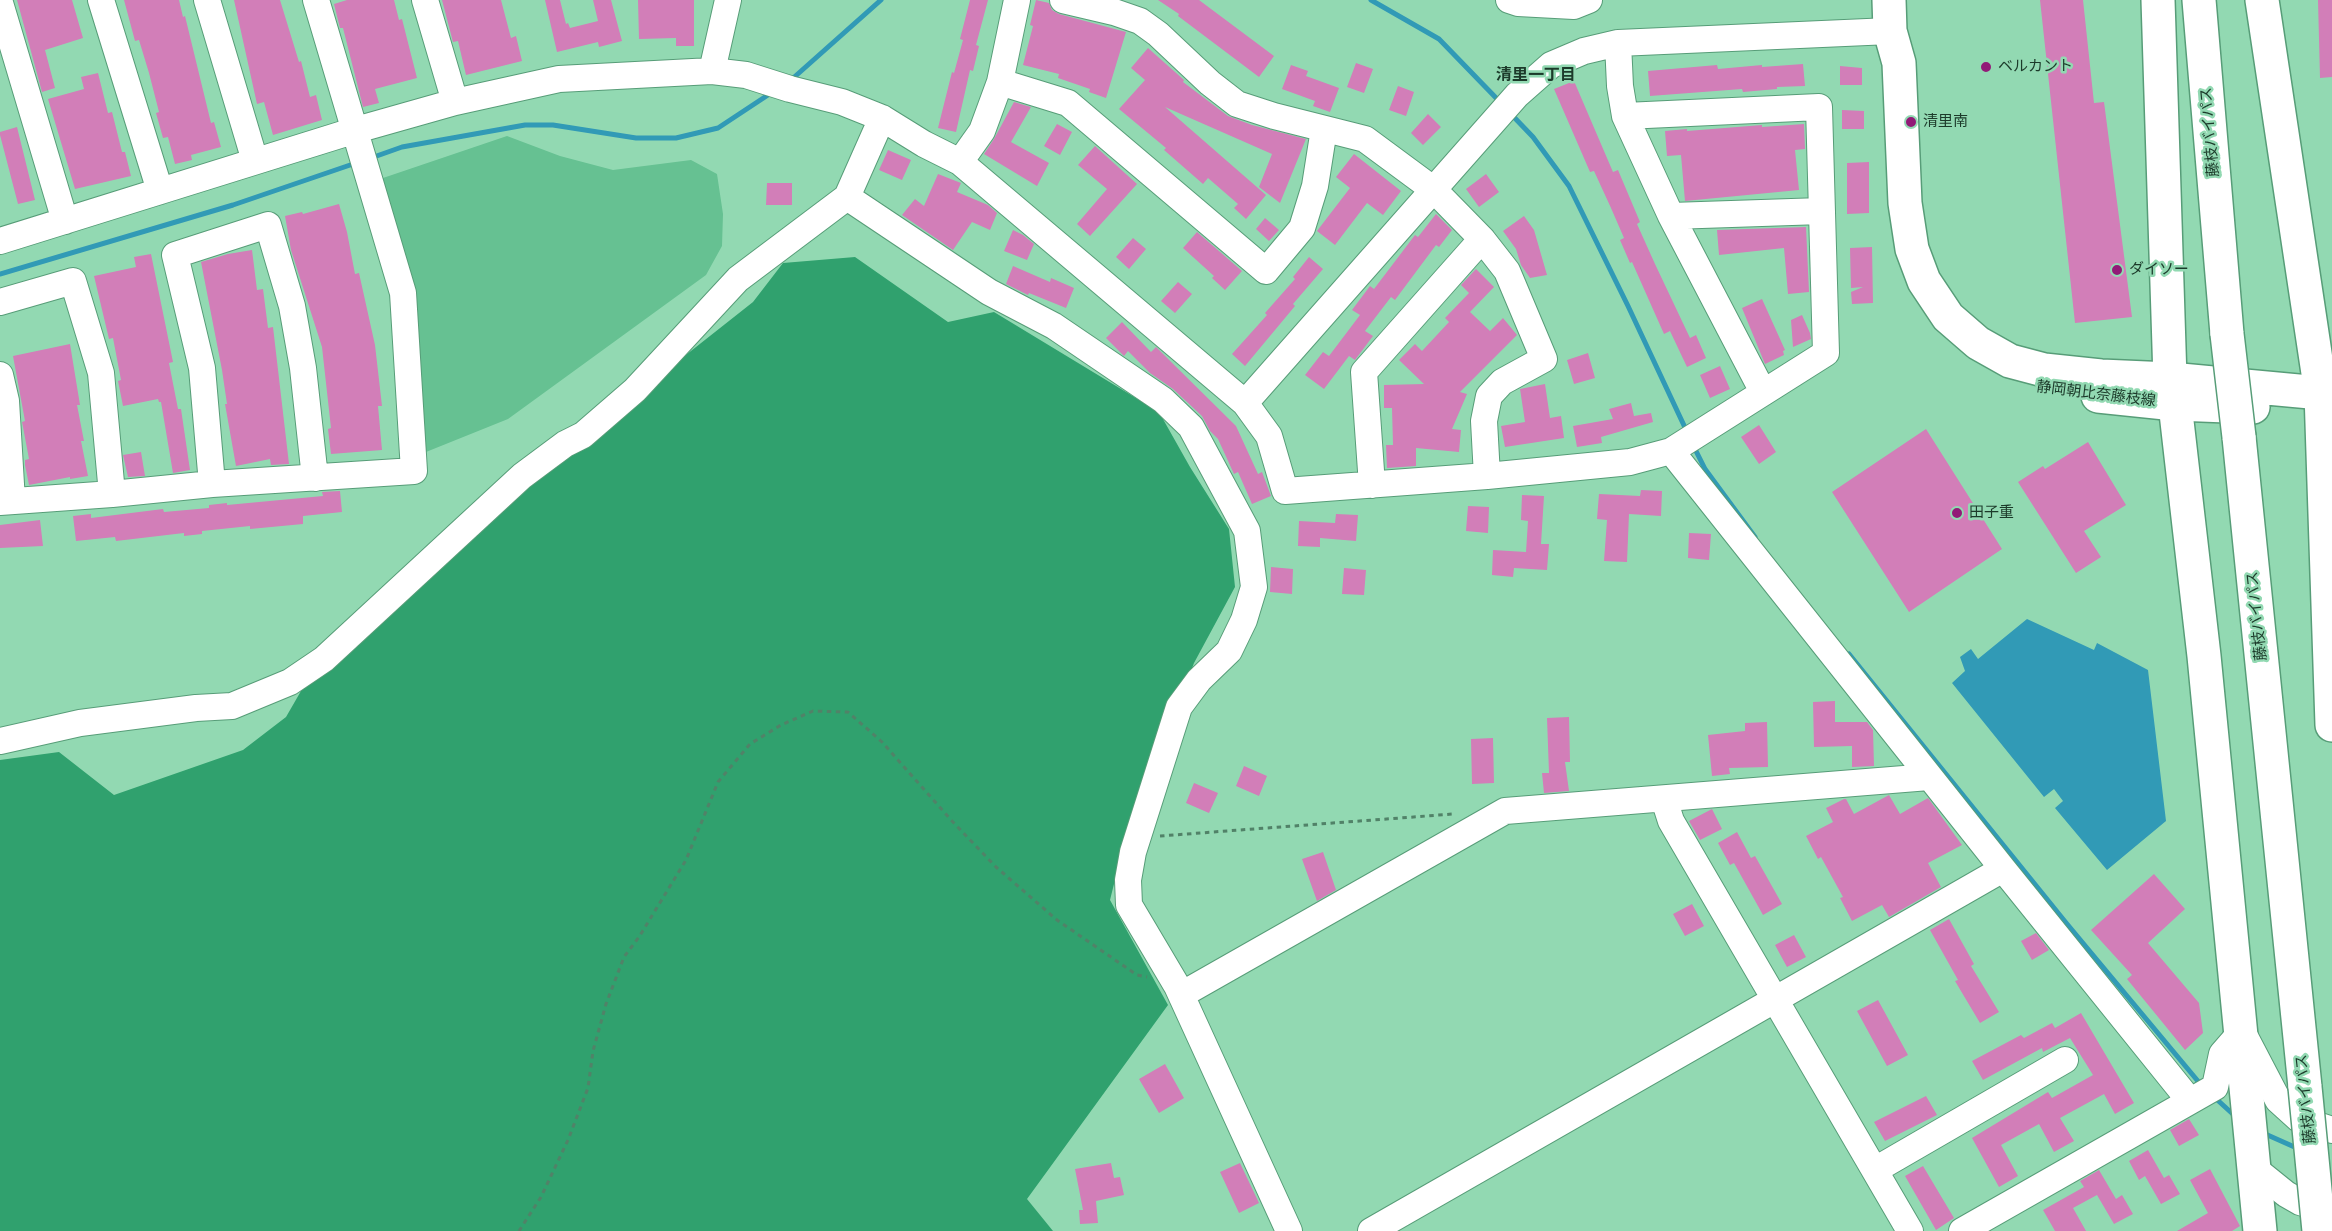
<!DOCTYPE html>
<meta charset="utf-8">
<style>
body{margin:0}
canvas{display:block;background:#92d9b2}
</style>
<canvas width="2332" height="1231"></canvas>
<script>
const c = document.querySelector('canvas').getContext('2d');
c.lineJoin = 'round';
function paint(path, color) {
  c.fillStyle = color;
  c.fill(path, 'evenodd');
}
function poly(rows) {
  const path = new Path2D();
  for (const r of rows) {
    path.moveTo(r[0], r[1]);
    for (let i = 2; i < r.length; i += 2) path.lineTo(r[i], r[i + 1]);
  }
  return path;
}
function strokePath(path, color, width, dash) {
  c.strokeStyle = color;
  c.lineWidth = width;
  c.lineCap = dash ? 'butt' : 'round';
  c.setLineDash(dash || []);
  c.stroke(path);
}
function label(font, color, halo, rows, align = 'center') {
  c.font = font + ' Rubik,"Noto Sans JP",sans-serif';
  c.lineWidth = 5;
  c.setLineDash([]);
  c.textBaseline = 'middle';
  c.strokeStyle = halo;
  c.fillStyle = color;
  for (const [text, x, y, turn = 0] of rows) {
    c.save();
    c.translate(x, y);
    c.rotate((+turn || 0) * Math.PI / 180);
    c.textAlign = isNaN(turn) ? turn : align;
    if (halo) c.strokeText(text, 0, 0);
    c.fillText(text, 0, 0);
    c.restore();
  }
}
paint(poly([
 [507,136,560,156,613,170,691,160,717,174,723,214,722,246,706,275,508,419,426,452,408,293,383,178]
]), '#66c192');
paint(poly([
 [855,257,948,322,994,312,1159,412,1190,467,1229,529,1235,587,1194,663,1123,848,1110,900,1168,1005,1027,1199,1053,1231,0,1231,0,760,59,752,114,795,243,750,286,717,301,691,346,648,390,616,520,486,753,302,783,263]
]), '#30a16e');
paint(poly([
 [2027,619,2094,650,2097,643,2148,670,2166,821,2107,870,2055,808,2063,801,2054,789,2044,797,1952,683,1965,671,1960,657,1971,649,1978,659]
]), '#319ab6');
strokePath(poly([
 [1371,0,1439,39,1500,102],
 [791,80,881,0],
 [1510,113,1533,137,1569,186,1628,306,1688,434],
 [371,158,402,147,525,125,553,125,636,138,676,138,718,128,774,91],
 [0,274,233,205,356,163],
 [1693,445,1705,469,1755,537],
 [1849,654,2067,924,2202,1086],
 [2213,1096,2235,1116],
 [2263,1133,2299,1149]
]), '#319ab6', 5);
paint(poly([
 [17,0,72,0,83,38,45,50,55,88,42,92],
 [124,0,179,0,183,17,185,16,211,123,214,122,221,147,191,155,192,160,175,164,168,137,163,138,156,113,159,112,149,73,139,40,135,41],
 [234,0,280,0,299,62,301,61,310,97,316,95,322,120,273,135,264,102,257,104],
 [347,0,394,0,399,20,402,19,417,78,375,89,379,103,363,107,343,28,340,28,334,4],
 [442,0,501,0,511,38,516,36,522,61,466,75,458,41,453,42],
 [545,0,560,0,566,24,568,23,570,28,598,21,593,0,611,0,622,41,599,47,598,42,557,52],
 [638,0,694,0,694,46,676,46,676,38,639,39],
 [970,0,988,0,976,45,979,46,973,71,970,70,956,132,938,128,952,72,954,73,963,40,960,39],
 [1036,0,1049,3,1052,10,1059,14,1126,32,1106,98,1089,92,1090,89,1058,78,1059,74,1023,65,1033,26,1030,25],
 [1158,0,1199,0,1274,56,1259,77,1178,16,1179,14],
 [2040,0,2083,0,2094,103,2104,102,2132,317,2075,323],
 [2318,0,2332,0,2332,77,2320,78],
 [1148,48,1184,80,1183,82,1228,116,1252,125,1306,139,1280,203,1259,187,1272,154,1165,107,1266,195,1246,219,1234,208,1238,204,1208,178,1203,184,1164,150,1166,148,1119,109,1145,80,1131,68],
 [1356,63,1373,69,1364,93,1347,87],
 [1803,64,1805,86,1777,87,1777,89,1743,92,1742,89,1650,96,1648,71,1717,65,1718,69,1762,65,1762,67],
 [1291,65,1308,71,1306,76,1339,88,1330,112,1313,106,1315,101,1282,89],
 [1840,66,1862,68,1862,85,1840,85],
 [98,73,108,113,112,112,122,152,125,152,131,176,75,189,48,99,84,89,81,77],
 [1574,81,1613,172,1618,170,1640,222,1637,224,1655,264,1690,338,1696,335,1706,358,1687,367,1670,331,1664,334,1632,262,1630,263,1620,240,1624,238,1611,208,1594,171,1590,172,1554,89],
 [1398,86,1414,92,1406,116,1389,110],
 [1014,102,1031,107,1011,142,1049,163,1037,186,984,154,994,139],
 [1842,110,1864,111,1864,129,1842,129],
 [1428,114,1441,127,1423,145,1411,133],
 [1057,124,1072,132,1060,155,1044,146],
 [1804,124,1805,149,1795,150,1799,190,1685,201,1681,155,1667,156,1665,131,1687,129,1687,131,1762,125,1762,127],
 [17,127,35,200,18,204,0,135,0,132],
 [1095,146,1137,184,1090,236,1077,224,1107,189,1078,165],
 [888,150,911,160,902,180,879,170],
 [1354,154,1401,191,1383,215,1367,203,1335,245,1317,231,1350,188,1336,177],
 [1869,162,1869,213,1847,214,1847,163],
 [938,174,961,183,957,192,988,205,997,213,990,230,972,222,953,250,902,215,915,199,924,206],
 [1486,174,1499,192,1479,207,1466,189],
 [767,183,792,183,792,205,766,205],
 [339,204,347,232,355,274,359,273,375,345,382,406,378,406,382,450,331,454,328,429,331,428,322,347,291,250,285,216,302,212,303,214],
 [1436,214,1452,230,1439,247,1436,245,1395,300,1391,297,1365,331,1373,336,1355,360,1349,356,1324,389,1305,375,1323,352,1329,356,1360,315,1352,310,1370,286,1374,289,1415,235,1418,237],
 [1524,216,1534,230,1547,275,1530,278,1521,265,1516,249,1503,231],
 [1265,218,1279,230,1269,241,1256,229],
 [1806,227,1809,292,1788,294,1784,248,1719,255,1717,230],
 [1013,230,1023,235,1034,244,1027,260,1004,251],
 [1197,232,1242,271,1225,290,1212,278,1214,276,1183,248],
 [1133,238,1146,249,1129,269,1116,257],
 [1872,247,1873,303,1852,304,1851,292,1863,287,1851,288,1850,248],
 [252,250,257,290,263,289,268,328,273,327,289,464,271,465,270,459,236,466,225,404,227,404,222,370,201,262,228,254],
 [151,254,173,362,169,363,178,409,181,409,190,470,173,473,161,402,159,402,158,399,123,406,118,381,121,380,113,338,109,339,94,276,136,267,134,257],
 [1309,257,1323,269,1293,304,1295,306,1245,366,1232,354,1267,315,1265,313,1295,279,1293,277],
 [1013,266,1050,282,1051,278,1074,288,1066,308,1029,293,1028,295,1006,284],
 [1476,269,1494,287,1470,312,1490,331,1503,318,1517,335,1460,392,1467,394,1452,429,1461,430,1459,452,1416,448,1416,466,1387,468,1386,445,1393,445,1392,408,1384,408,1384,385,1424,384,1399,360,1415,344,1422,351,1449,322,1445,318,1469,293,1461,285],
 [1178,282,1192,294,1175,313,1161,301],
 [1762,299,1785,350,1783,351,1784,355,1765,364,1742,308],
 [1802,315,1810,333,1811,339,1793,347,1791,320],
 [1122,322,1151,352,1156,347,1236,426,1258,474,1262,472,1271,496,1252,504,1238,472,1234,474,1218,439,1210,431,1202,416,1173,389,1150,373,1128,351,1124,356,1106,338],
 [70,344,80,405,77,405,84,441,81,441,88,476,70,479,70,477,29,485,25,465,25,460,29,459,23,427,22,422,25,421,13,356],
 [1588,353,1595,378,1574,384,1567,360],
 [1720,366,1730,389,1710,398,1700,375],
 [1545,384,1550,418,1561,416,1564,438,1505,447,1501,426,1525,422,1520,389],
 [1631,403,1634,416,1651,413,1653,422,1601,437,1602,443,1577,447,1573,426,1613,419,1609,409],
 [1759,425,1776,452,1759,464,1741,437],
 [1926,429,2002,549,1909,612,1832,492],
 [2088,442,2126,505,2084,531,2101,557,2076,573,2018,482,2043,466,2045,469],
 [141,452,145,476,128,477,123,455],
 [1641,490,1662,491,1661,516,1629,514,1627,562,1604,561,1607,520,1597,519,1599,494,1640,496],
 [340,491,342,512,303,516,303,524,250,529,250,526,202,531,202,534,184,536,184,533,116,541,115,537,76,541,73,516,91,514,91,518,163,509,164,512,209,508,209,505,227,503,227,505,323,496,322,492],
 [1522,495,1544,496,1541,544,1549,544,1547,570,1514,568,1513,577,1492,575,1493,550,1526,552,1528,521,1521,520],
 [1468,506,1489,507,1488,533,1466,531],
 [1336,514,1358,515,1356,541,1320,538,1320,547,1298,546,1299,521,1335,523],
 [40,520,43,546,0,548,0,525],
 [1689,533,1711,534,1709,560,1688,558],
 [1271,567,1293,569,1292,594,1270,592],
 [1344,568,1366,570,1364,595,1342,594],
 [1835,701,1835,722,1867,722,1873,730,1874,766,1852,767,1852,746,1814,747,1813,702],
 [1569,717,1570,762,1565,762,1569,791,1544,793,1542,773,1549,773,1547,718],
 [1767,722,1768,767,1729,768,1730,774,1712,776,1708,735,1745,731,1745,723],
 [1493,738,1494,783,1472,784,1471,739],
 [1244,766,1267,776,1259,796,1236,786],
 [1194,783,1218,793,1209,813,1186,803],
 [1889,795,1900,814,1928,798,1962,845,1928,863,1941,887,1889,917,1882,905,1852,921,1840,898,1843,897,1821,857,1818,859,1806,836,1833,822,1826,808,1844,799,1846,799,1854,814],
 [1712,809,1722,829,1700,840,1689,821],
 [1737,832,1751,858,1755,856,1782,904,1763,915,1734,863,1730,865,1718,843],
 [1323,852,1336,890,1317,901,1302,859],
 [2154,874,2185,909,2148,943,2199,1003,2203,1033,2185,1050,2127,979,2132,975,2091,930],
 [1692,904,1704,926,1685,936,1673,914],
 [1949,919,1974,964,1971,966,1999,1012,1980,1023,1955,981,1958,980,1930,930],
 [2036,933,2049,950,2032,960,2021,941],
 [1794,935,1806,957,1787,967,1775,945],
 [1878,1000,1908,1055,1887,1066,1857,1011],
 [2081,1013,2134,1103,2115,1114,2104,1094,2060,1118,2074,1141,2054,1152,2039,1124,2001,1145,2018,1176,1999,1187,1972,1138,2048,1092,2052,1098,2093,1075,2070,1038,2043,1052,2042,1048,1983,1080,1972,1061,2021,1035,2024,1038,2052,1023,2055,1028],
 [1165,1064,1184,1098,1159,1113,1139,1079],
 [1926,1096,1937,1115,1885,1141,1874,1122],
 [2189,1119,2199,1135,2179,1146,2170,1130],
 [2148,1150,2164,1178,2169,1175,2180,1194,2161,1204,2145,1176,2139,1180,2129,1161],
 [1111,1163,1114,1178,1120,1177,1124,1195,1096,1201,1098,1223,1080,1224,1079,1210,1083,1210,1075,1169],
 [1240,1163,1259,1203,1239,1213,1220,1172],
 [1923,1166,1954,1218,1936,1230,1905,1176],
 [2210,1169,2240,1226,2232,1231,2177,1231,2208,1213,2190,1180],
 [2099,1170,2116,1199,2122,1195,2133,1214,2114,1224,2097,1195,2073,1208,2086,1231,2055,1231,2043,1210,2084,1187,2080,1181]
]), '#d27eb8');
const minor = poly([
 [101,0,160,191],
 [207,0,255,161],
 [425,0,455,102],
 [1063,0,1114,12,1140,21,1158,34,1210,83,1237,104,1274,116,1365,139,1434,190,1482,239,1507,271,1544,359,1502,382,1489,396,1484,421,1487,476],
 [1509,0,1518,3,1574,6,1589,0],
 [0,3,65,221],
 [1618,43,1620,86,1625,116,1671,216,1763,392],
 [712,71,728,0],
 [1000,82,1068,103,1266,271,1302,228,1315,186,1324,129],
 [960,162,982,131,1000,82,1017,0],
 [847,197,989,292,1054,326,1163,400,1191,427,1247,531,1254,587,1244,620,1229,651,1199,680,1179,707,1133,852,1128,880,1129,905,1177,986,1289,1231],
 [1671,216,1822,211],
 [0,241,356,130,455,102,559,79,712,71,746,75,790,89,842,102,882,118,924,144,960,162,1245,403,1269,436,1285,491,1487,476,1630,462,1671,451,1826,353,1819,107,1625,116],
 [0,302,73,281,101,373,112,494],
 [0,375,6,401,12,501],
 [1245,403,1517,95,1551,65,1584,51,1618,43,1890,31],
 [1671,451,2003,869,2190,1101],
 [212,484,202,368,175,255,268,225,292,306,303,368,315,478],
 [1372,485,1364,372,1482,239],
 [0,502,112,494,212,484,414,471,403,293,316,0],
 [0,741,80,723,196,708,232,706,290,682,324,659,522,476,565,444,583,435,635,390,738,279,847,197,882,118],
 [1664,799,1671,821,1910,1231],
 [1181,995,1505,811,1929,777],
 [2255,1169,2286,1194,2300,1202,2332,1212],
 [1875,1170,2065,1060],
 [1371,1231,2003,869],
 [1962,1231,2215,1087,2222,1054,2242,1031,2278,1100,2299,1119,2332,1130]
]);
const major = poly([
 [1889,0,1890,31,1899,63,1905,203,1912,249,1924,281,1948,317,1978,343,2010,361,2044,370,2101,376,2170,379,2332,394],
 [2098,396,2175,404,2253,407]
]);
const highway = poly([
 [2158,0,2170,379,2175,404,2204,656,2260,1231],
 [2199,0,2227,334],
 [2262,0,2321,393,2332,725],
 [2239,437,2305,1087]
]);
strokePath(minor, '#579d78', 28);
strokePath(major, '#579d78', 36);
strokePath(highway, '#579d78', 36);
strokePath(poly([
 [1160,836,1453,814],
 [519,1231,541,1197,568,1140,588,1088,593,1051,606,1004,624,957,639,937,686,860,718,782,750,744,781,725,813,711,848,712,882,742,952,821,996,867,1057,920,1137,975,1147,977]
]), '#518268', 3, [4.5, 4.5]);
strokePath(minor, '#fff', 26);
strokePath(major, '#fff', 33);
strokePath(highway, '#fff', 33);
const highwayBridge = poly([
 [2227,334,2239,437],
 [2305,1087,2319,1231]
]);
strokePath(highwayBridge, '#579d78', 36, []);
strokePath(highwayBridge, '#fff', 33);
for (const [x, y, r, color] of [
 [1986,67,6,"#921a77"],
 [1911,122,6,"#921a77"],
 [2117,270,6,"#921a77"],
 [1957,513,6,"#921a77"]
]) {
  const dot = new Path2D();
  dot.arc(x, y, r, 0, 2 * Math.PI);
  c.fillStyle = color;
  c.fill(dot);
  strokePath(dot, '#92d9b2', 2);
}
label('15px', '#1c3a2a', '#92d9b2', [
 ["ベルカント",1998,67],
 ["清里南",1923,122],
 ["ダイソー",2129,270],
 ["田子重",1969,513]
], 'left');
label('15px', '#1c3a2a', '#92d9b2', [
 ["藤枝バイパス",2210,132,-95],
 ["静岡朝比奈藤枝線",2096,394,7],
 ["藤枝バイパス",2257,616,-96],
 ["藤枝バイパス",2306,1099,-96]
]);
label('bold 16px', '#1c3a2a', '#92d9b2', [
 ["清里一丁目",1536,75]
]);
</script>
